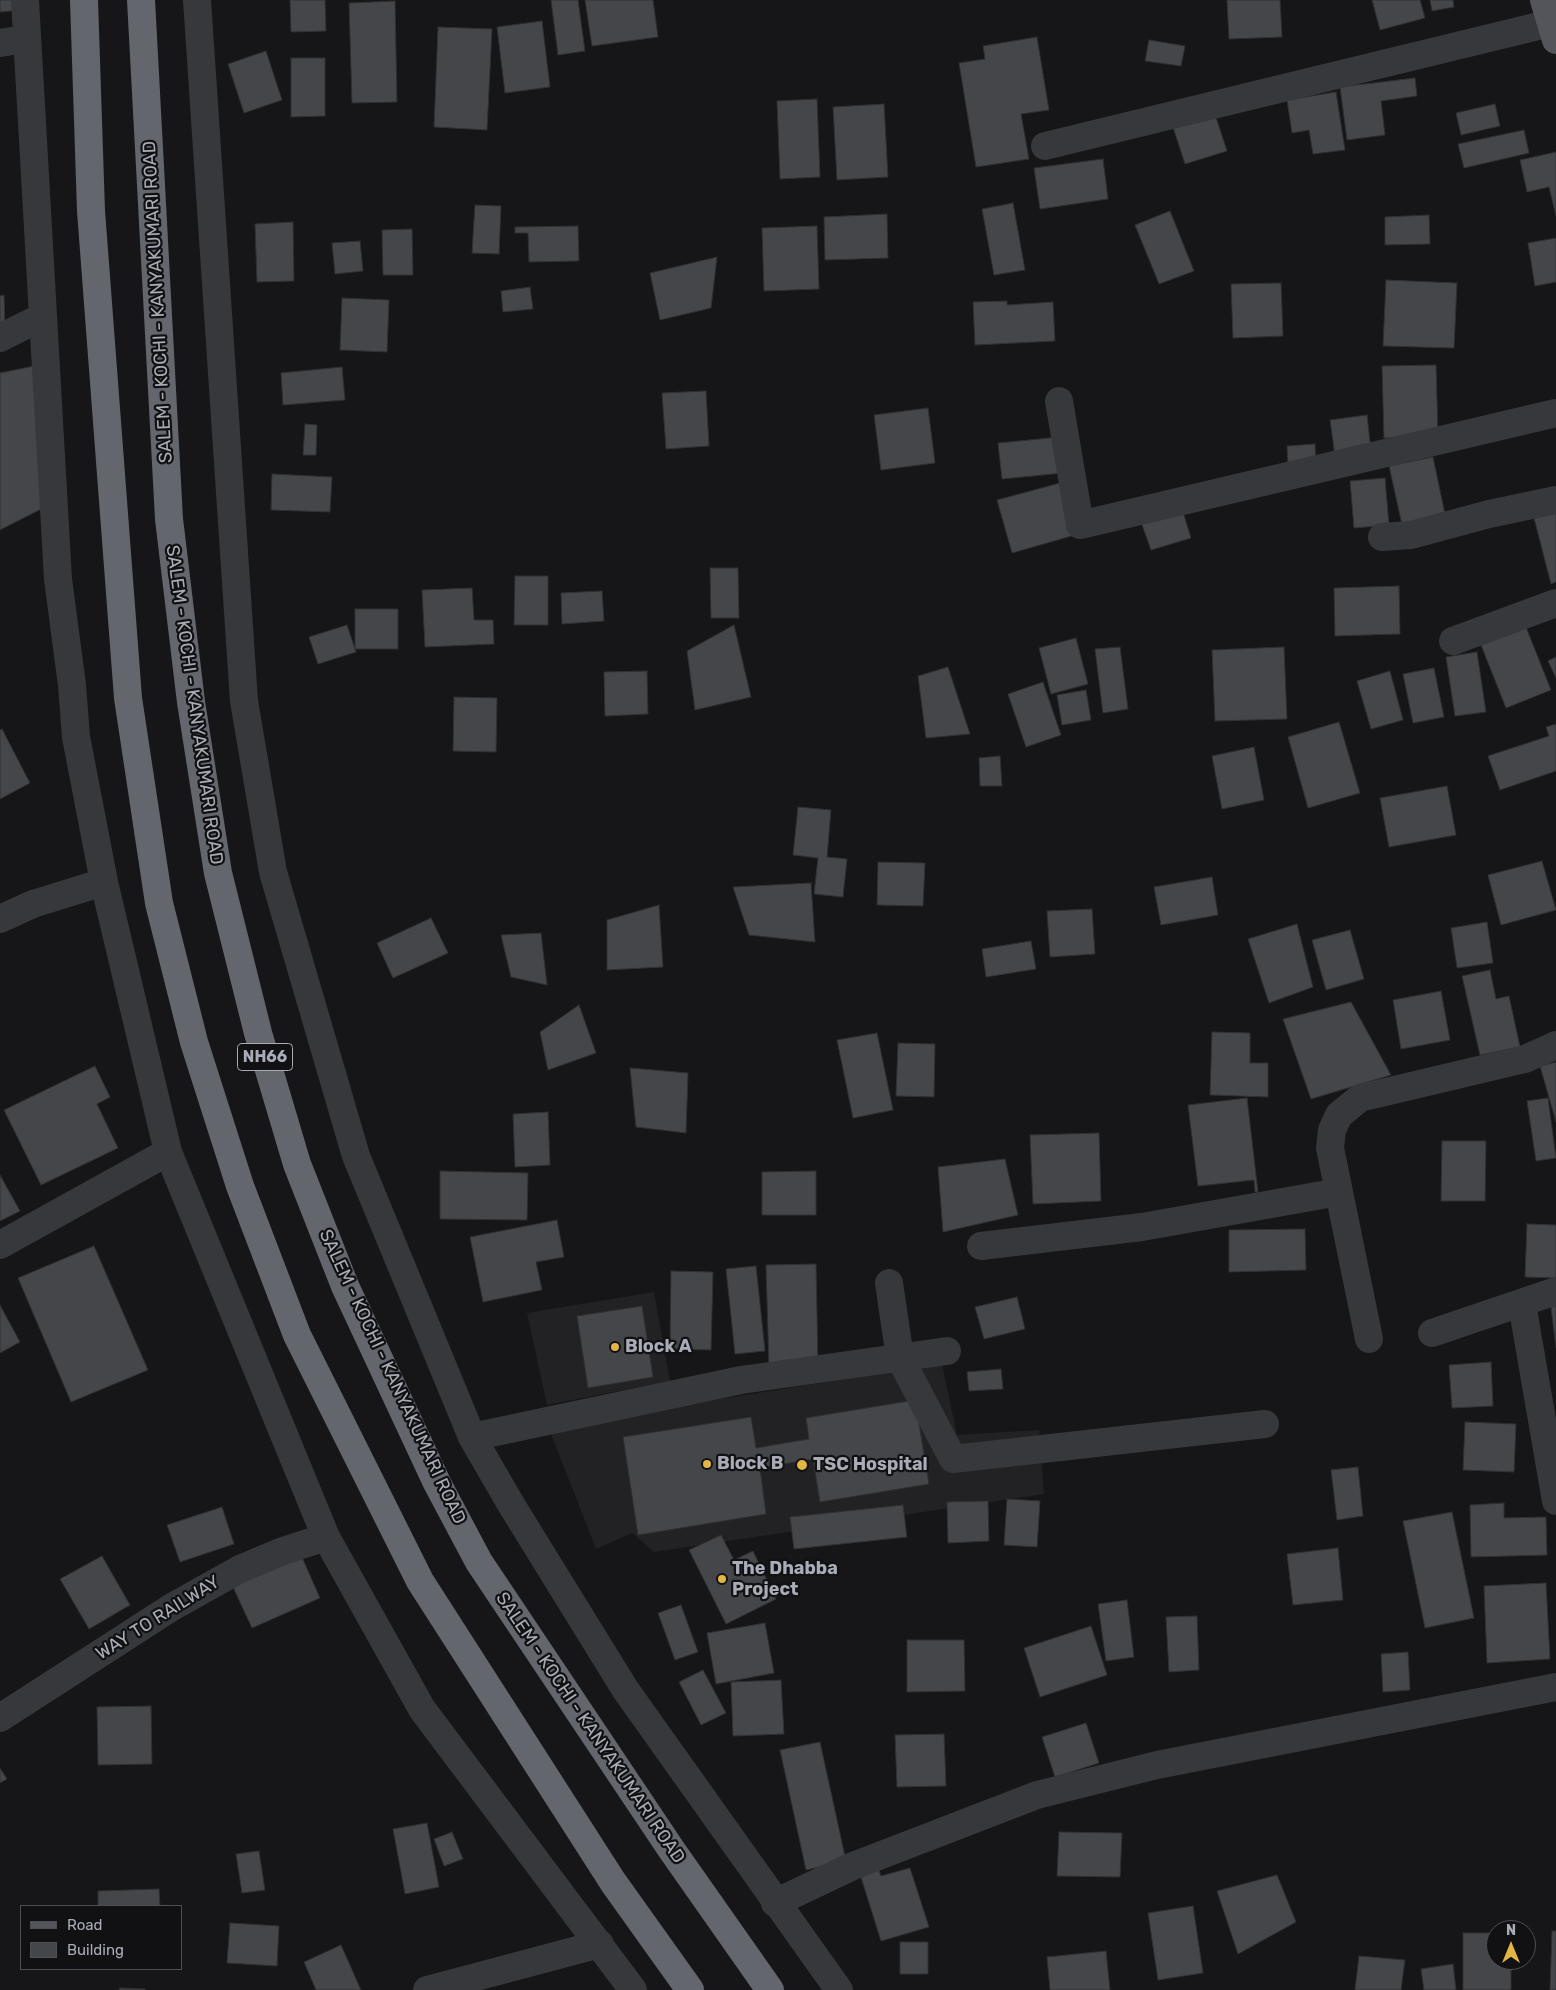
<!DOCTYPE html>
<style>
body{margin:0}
#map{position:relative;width:1556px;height:1990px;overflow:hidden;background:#161618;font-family:Rubik,sans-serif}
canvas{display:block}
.legend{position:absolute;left:20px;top:1905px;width:162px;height:65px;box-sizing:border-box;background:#111113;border:1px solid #4e4f54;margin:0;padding:6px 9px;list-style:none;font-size:15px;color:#a9acb6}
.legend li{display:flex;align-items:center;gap:10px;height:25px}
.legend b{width:25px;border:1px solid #4e4f54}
.north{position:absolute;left:1486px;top:1920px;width:50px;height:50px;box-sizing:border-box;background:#111113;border:1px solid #4e4f54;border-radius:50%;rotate:0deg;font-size:14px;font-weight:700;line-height:20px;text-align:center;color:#a9acb6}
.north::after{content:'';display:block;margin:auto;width:18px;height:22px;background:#e1b645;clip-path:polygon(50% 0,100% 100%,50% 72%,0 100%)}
</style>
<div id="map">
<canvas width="1556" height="1990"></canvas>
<ul class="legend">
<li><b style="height:6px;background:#54555b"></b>Road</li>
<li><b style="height:14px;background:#45464a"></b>Building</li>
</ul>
<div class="north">N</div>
</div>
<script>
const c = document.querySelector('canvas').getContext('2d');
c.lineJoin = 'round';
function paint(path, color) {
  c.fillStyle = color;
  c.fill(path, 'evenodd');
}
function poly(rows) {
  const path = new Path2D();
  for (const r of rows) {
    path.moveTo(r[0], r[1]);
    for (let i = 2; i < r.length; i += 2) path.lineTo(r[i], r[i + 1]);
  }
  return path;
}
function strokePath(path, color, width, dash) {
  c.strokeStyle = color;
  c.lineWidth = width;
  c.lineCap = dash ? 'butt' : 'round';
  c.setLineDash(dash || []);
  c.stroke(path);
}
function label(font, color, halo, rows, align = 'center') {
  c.font = font + ' Rubik,sans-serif';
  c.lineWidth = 4.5;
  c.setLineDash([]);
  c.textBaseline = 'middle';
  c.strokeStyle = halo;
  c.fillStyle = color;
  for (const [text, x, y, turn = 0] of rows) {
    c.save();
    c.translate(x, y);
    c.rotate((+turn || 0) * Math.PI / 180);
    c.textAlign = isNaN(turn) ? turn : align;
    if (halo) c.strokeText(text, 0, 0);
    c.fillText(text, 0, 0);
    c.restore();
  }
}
paint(poly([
 [654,1292,670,1381,547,1405,527,1313],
 [942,1364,957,1435,1039,1430,1044,1494,654,1552,632,1533,596,1549,548,1426]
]), '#222224');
const building = poly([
 [0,0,19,0,20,10,0,12,0,0],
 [290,0,325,0,326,31,291,32,290,0],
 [551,0,578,0,585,51,558,55,551,0],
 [585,0,653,0,658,37,592,46,585,0],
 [1227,0,1280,0,1282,37,1229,39,1227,0],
 [1372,0,1420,0,1425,18,1380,30,1372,0],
 [1430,0,1453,0,1454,7,1432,11,1430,0],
 [395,1,397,102,352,103,349,3,395,1],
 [542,21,550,87,505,93,497,27,542,21],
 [438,27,492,29,487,130,434,127,438,27],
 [1037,37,1049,110,1021,114,1029,159,976,167,959,63,985,59,983,46,1037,37],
 [1149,40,1185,46,1181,66,1145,61,1149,40],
 [266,51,282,100,244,113,228,64,266,51],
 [291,58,325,58,325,116,291,117,291,58],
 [1415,78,1417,96,1381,101,1385,135,1347,140,1340,87,1415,78],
 [1336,92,1345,150,1313,154,1309,130,1292,133,1287,100,1336,92],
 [817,99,820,177,780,179,777,101,817,99],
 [884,104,888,177,837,180,833,107,884,104],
 [1495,104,1500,126,1461,135,1456,113,1495,104],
 [1213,108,1227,151,1185,164,1171,121,1213,108],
 [1524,130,1529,153,1464,168,1458,144,1524,130],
 [1556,152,1556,216,1549,187,1527,192,1520,160,1556,152],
 [1103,159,1108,199,1040,209,1034,168,1103,159],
 [1013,203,1025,270,994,275,982,209,1013,203],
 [475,205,501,206,499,254,472,253,475,205],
 [1170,211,1194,271,1159,284,1135,225,1170,211],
 [887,214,888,258,825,260,824,217,887,214],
 [1429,215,1430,244,1385,245,1385,217,1429,215],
 [293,222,294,281,257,282,255,224,293,222],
 [578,226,579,261,529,262,528,233,515,233,515,227,578,226],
 [817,226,819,289,764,291,762,228,817,226],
 [412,229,413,275,383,275,382,230,412,229],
 [1556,238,1556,282,1535,286,1528,243,1556,238],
 [360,241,363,271,335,274,332,243,360,241],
 [717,257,711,308,660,320,650,273,717,257],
 [1386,280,1457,283,1454,348,1383,346,1386,280],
 [1281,283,1283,336,1233,338,1231,284,1281,283],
 [530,287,533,309,503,312,501,291,530,287],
 [4,295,5,332,0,332,0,296,4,295],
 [342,298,389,300,387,352,340,350,342,298],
 [1007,301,1007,305,1053,302,1055,341,975,345,973,302,1007,301],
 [1436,365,1438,437,1384,438,1382,366,1436,365],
 [34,366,49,505,0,530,0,373,34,366],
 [342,367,345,400,283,405,281,373,342,367],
 [706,391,709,446,666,449,662,393,706,391],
 [928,408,935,463,881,470,874,415,928,408],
 [1367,415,1371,451,1335,456,1330,420,1367,415],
 [305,424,317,425,316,455,303,455,305,424],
 [1060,437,1063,473,1002,479,998,443,1060,437],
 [1315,444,1316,465,1288,467,1287,446,1315,444],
 [1433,457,1446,519,1403,529,1389,466,1433,457],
 [272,474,332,477,330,512,271,510,272,474],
 [1385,478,1389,525,1354,528,1350,481,1385,478],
 [1060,483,1075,535,1012,553,997,500,1060,483],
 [1556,508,1556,582,1551,584,1533,514,1556,508],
 [1182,509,1191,538,1151,550,1141,522,1182,509],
 [710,568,738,568,739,618,711,618,710,568],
 [515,576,548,576,548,625,514,625,515,576],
 [1399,586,1400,634,1335,636,1334,588,1399,586],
 [472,588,474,620,493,620,494,644,425,647,422,590,472,588],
 [602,591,604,621,562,624,561,593,602,591],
 [355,609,398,609,398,649,355,649,355,609],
 [1524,622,1551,690,1506,708,1479,640,1524,622],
 [347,625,356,652,318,664,309,637,347,625],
 [734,625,751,697,695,710,687,651,734,625],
 [1076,638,1088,684,1051,694,1039,648,1076,638],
 [1120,647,1128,709,1103,713,1095,649,1120,647],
 [1284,647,1287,719,1215,721,1212,650,1284,647],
 [1477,652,1486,712,1455,716,1446,657,1477,652],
 [1556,657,1556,678,1548,661,1556,657],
 [948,667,970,734,926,738,918,676,948,667],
 [1434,668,1444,717,1413,723,1403,674,1434,668],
 [647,671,648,714,605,716,604,672,647,671],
 [1390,671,1403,720,1371,729,1357,681,1390,671],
 [1043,682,1061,735,1026,747,1008,694,1043,682],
 [1086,690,1091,720,1062,725,1057,695,1086,690],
 [454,697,497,698,496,752,453,751,454,697],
 [1339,722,1360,793,1308,808,1288,737,1339,722],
 [1556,724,1556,771,1500,790,1488,756,1549,736,1546,727,1556,724],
 [2,729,30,783,0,799,0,730,2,729],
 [1254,747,1264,800,1222,809,1212,756,1254,747],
 [1000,756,1002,786,980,786,979,758,1000,756],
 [1447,786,1456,835,1389,847,1380,798,1447,786],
 [798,807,831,810,827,857,847,859,843,897,814,894,818,858,793,855,798,807],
 [1542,861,1556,910,1501,925,1488,875,1542,861],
 [878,862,925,863,923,906,877,905,878,862],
 [1212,877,1218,915,1161,925,1154,887,1212,877],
 [811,883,815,942,749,935,733,887,811,883],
 [659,905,663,967,607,970,607,920,659,905],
 [1092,909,1095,954,1050,957,1047,911,1092,909],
 [431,918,448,953,393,978,377,943,431,918],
 [1487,922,1493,963,1457,968,1451,928,1487,922],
 [1297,924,1313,987,1269,1003,1248,939,1297,924],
 [1350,930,1364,979,1326,990,1312,940,1350,930],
 [541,933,547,985,511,977,501,935,541,933],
 [1031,941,1036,969,986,977,982,949,1031,941],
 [1490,970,1496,999,1509,996,1520,1047,1480,1055,1462,976,1490,970],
 [1441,991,1450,1040,1401,1049,1393,1000,1441,991],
 [1351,1002,1391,1075,1311,1099,1283,1019,1351,1002],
 [579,1005,596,1053,548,1070,540,1032,579,1005],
 [1212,1032,1250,1033,1250,1063,1268,1063,1268,1097,1210,1095,1212,1032],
 [877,1033,893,1110,853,1118,837,1040,877,1033],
 [898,1043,935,1044,934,1097,896,1096,898,1043],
 [1556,1062,1556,1122,1540,1066,1556,1062],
 [95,1066,110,1097,97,1104,118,1148,41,1185,4,1110,95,1066],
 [630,1068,688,1073,686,1133,636,1127,630,1068],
 [1247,1098,1258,1192,1255,1192,1254,1180,1198,1186,1188,1105,1247,1098],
 [1548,1098,1556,1158,1536,1161,1527,1101,1548,1098],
 [548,1112,550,1165,515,1167,513,1114,548,1112],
 [1099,1133,1101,1201,1033,1204,1030,1135,1099,1133],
 [1442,1141,1486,1141,1485,1201,1441,1201,1442,1141],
 [1005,1159,1018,1215,943,1232,938,1167,1005,1159],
 [440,1171,528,1173,527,1220,440,1219,440,1171],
 [816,1171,816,1215,762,1215,762,1172,816,1171],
 [0,1175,20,1211,0,1221,0,1175],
 [557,1220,564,1257,536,1262,542,1290,483,1302,470,1237,557,1220],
 [1527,1224,1556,1225,1556,1278,1525,1277,1527,1224],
 [1305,1229,1306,1270,1229,1272,1229,1230,1305,1229],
 [94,1246,148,1370,71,1402,18,1278,94,1246],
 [816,1264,818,1367,769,1368,766,1265,816,1264],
 [756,1266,765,1351,735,1354,726,1269,756,1266],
 [671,1271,713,1272,711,1350,670,1349,671,1271],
 [1017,1297,1025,1329,984,1339,975,1307,1017,1297],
 [0,1305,20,1342,0,1353,0,1305],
 [642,1306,653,1377,588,1388,577,1316,642,1306],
 [1556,1306,1556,1348,1551,1307,1556,1306],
 [1491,1362,1493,1406,1452,1408,1449,1365,1491,1362],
 [1001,1369,1003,1389,969,1391,967,1372,1001,1369],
 [915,1400,929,1484,820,1502,813,1459,760,1468,766,1514,638,1535,623,1437,751,1417,756,1448,809,1439,806,1418,915,1400],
 [1465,1422,1516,1424,1514,1472,1463,1470,1465,1422],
 [1358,1467,1363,1516,1337,1520,1331,1470,1358,1467],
 [1007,1499,1040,1501,1037,1547,1004,1545,1007,1499],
 [988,1501,989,1541,948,1543,947,1502,988,1501],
 [1504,1503,1504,1518,1546,1517,1547,1555,1471,1557,1470,1505,1504,1503],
 [903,1505,907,1537,794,1549,790,1517,903,1505],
 [222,1507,234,1544,180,1562,167,1525,222,1507],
 [1452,1512,1474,1618,1425,1628,1403,1521,1452,1512],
 [721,1535,734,1560,753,1551,776,1599,726,1624,689,1550,721,1535],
 [1338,1548,1343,1600,1293,1605,1287,1554,1338,1548],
 [301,1555,320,1598,252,1628,232,1585,301,1555],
 [102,1556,130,1605,89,1629,60,1579,102,1556],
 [1546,1583,1550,1659,1487,1663,1484,1586,1546,1583],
 [1127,1600,1134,1657,1106,1661,1098,1604,1127,1600],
 [681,1605,698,1652,675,1660,658,1613,681,1605],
 [1197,1616,1199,1670,1169,1672,1166,1617,1197,1616],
 [765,1623,774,1673,716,1684,707,1633,765,1623],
 [1091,1626,1107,1675,1040,1697,1024,1648,1091,1626],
 [907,1640,964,1640,965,1691,907,1692,907,1640],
 [1408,1652,1410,1690,1383,1692,1381,1654,1408,1652],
 [703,1670,726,1713,701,1725,679,1682,703,1670],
 [781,1680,784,1734,733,1736,731,1682,781,1680],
 [151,1706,152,1764,98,1765,97,1707,151,1706],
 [1086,1723,1099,1763,1055,1777,1042,1737,1086,1723],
 [944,1734,946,1786,897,1787,895,1735,944,1734],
 [820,1742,846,1861,806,1870,780,1750,820,1742],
 [0,1768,7,1779,0,1783,0,1768],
 [427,1823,439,1887,405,1894,393,1829,427,1823],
 [452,1832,463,1859,444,1866,434,1839,452,1832],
 [1059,1832,1122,1833,1120,1877,1057,1876,1059,1832],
 [259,1851,265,1890,242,1893,236,1854,259,1851],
 [878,1868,881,1876,910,1868,929,1927,881,1941,860,1874,878,1868],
 [1277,1875,1296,1922,1238,1954,1217,1891,1277,1875],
 [159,1889,160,1906,98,1906,98,1891,159,1889],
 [1193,1906,1203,1973,1158,1980,1148,1913,1193,1906],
 [230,1923,279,1926,277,1966,227,1963,230,1923],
 [1552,1931,1556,1931,1556,1990,1550,1990,1552,1931],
 [1463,1933,1496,1933,1496,1960,1511,1960,1511,1990,1463,1990,1463,1933],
 [900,1942,928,1942,928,1974,900,1974,900,1942],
 [341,1945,361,1990,316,1990,304,1962,341,1945],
 [1106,1951,1110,1990,1050,1990,1047,1957,1106,1951],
 [1359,1956,1405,1960,1401,1990,1355,1990,1359,1956],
 [1453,1964,1456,1990,1424,1990,1421,1969,1453,1964],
 [120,1988,145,1989,145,1990,119,1990,120,1988]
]);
paint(building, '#45464a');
strokePath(building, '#303033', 1);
strokePath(poly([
 [25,0,58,579,72,685,76,737,104,882,168,1152,326,1537,422,1709,633,1990],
 [197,0,244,701,273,872,356,1156,472,1437,512,1506,625,1689,839,1990],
 [0,43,26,39],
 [1045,146,1551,23],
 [0,338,42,317],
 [1059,401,1080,525,1556,413],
 [1382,537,1411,535,1489,514,1556,500],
 [1453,641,1556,603],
 [0,919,33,904,104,882],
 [0,1245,168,1152],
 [981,1246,1142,1227,1339,1192],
 [889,1283,900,1358,953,1459,1265,1424],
 [1522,1304,1556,1501],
 [1432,1333,1556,1291],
 [1369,1339,1330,1148,1332,1130,1339,1115,1360,1098,1525,1059,1556,1045],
 [472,1437,741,1380,947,1351],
 [0,1718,172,1607,240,1569,283,1551,326,1537],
 [775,1903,853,1866,1037,1795,1157,1765,1556,1687],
 [427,1990,600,1944]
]), '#37383c', 28);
strokePath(poly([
 [1544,0,1556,40]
]), '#54555b', 28);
strokePath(poly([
 [84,0,91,211,128,698,159,903,194,1042,240,1186,297,1335,420,1581,613,1882,690,1990],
 [141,0,169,519,191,702,218,873,258,1033,297,1164,345,1286,437,1483,479,1562,671,1849,770,1990]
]), '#64666d', 28);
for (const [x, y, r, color] of [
 [615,1347,5,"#e1b645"],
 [707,1464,5,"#e1b645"],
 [802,1465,6,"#e1b645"],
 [722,1579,5,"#e1b645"]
]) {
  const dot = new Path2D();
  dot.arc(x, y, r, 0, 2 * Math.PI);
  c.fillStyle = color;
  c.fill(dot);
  strokePath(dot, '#111113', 2);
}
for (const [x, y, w] of [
 [265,1057,55]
]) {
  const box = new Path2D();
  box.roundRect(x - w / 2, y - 13.5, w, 27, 4);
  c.fillStyle = '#111113';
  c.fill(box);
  strokePath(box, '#a9acb6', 1);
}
label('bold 16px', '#a9acb6', null, [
 ["NH66",265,1057]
]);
label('18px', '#a9acb6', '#111113', [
 ["SALEM - KOCHI - KANYAKUMARI ROAD",158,302,-93],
 ["SALEM - KOCHI - KANYAKUMARI ROAD",194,705,82],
 ["SALEM - KOCHI - KANYAKUMARI ROAD",392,1377,65],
 ["WAY TO RAILWAY",158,1618,-32],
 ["SALEM - KOCHI - KANYAKUMARI ROAD",590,1728,56]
]);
label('bold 18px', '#a9acb6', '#111113', [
 ["Block A",625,1347],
 ["Block B",717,1464],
 ["TSC Hospital",813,1465],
 ["The Dhabba",732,1569],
 ["Project",732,1590]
], 'left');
</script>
